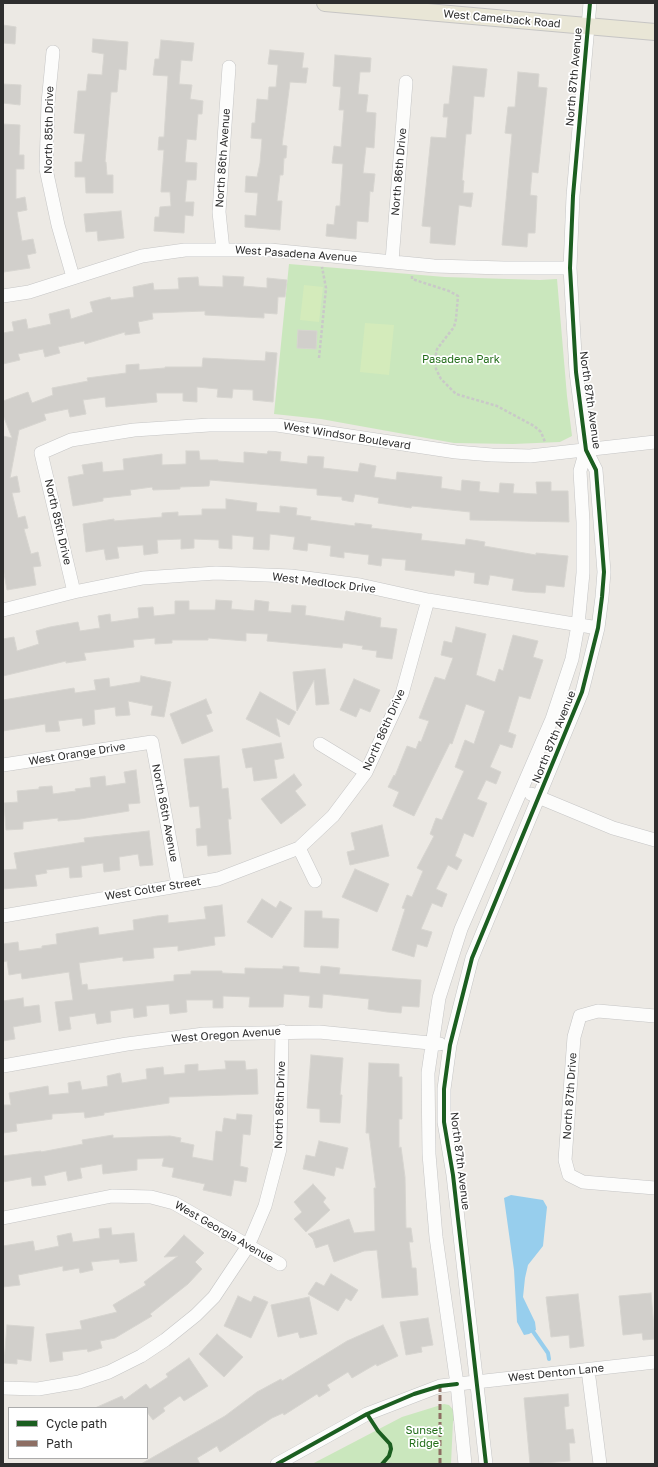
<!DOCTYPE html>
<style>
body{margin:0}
#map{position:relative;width:658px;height:1467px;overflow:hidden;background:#ece9e4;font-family:"Golos Text",sans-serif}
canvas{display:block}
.frame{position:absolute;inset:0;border:4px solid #2e2e2e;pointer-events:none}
.legend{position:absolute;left:8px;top:1407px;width:140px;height:52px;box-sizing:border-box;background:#fff;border:1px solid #ababab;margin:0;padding:5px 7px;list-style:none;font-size:12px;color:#2e2e2e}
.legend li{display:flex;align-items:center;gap:8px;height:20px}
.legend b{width:20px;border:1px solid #ababab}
</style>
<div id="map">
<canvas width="658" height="1467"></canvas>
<div class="frame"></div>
<ul class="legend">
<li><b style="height:5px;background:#1b5e20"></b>Cycle path</li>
<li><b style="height:5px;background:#8d6e63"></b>Path</li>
</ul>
</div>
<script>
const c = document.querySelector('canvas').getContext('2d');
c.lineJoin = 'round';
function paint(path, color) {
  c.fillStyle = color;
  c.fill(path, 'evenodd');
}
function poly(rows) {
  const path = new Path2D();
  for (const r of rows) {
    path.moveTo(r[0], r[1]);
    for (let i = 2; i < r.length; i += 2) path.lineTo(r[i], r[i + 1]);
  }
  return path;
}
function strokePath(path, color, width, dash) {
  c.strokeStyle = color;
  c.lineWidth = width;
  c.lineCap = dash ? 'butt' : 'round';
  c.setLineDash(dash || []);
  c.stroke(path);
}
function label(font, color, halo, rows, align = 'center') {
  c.font = font + ' "Golos Text",sans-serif';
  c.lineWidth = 3.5;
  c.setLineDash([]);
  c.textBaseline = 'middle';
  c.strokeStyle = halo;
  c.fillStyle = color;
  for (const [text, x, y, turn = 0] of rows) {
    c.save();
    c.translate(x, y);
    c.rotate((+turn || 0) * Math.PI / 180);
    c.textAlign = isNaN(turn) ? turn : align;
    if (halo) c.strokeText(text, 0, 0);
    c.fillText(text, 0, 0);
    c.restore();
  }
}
paint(poly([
 [289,264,445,277,540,280,557,279,567,396,572,436,560,442,513,444,454,443,321,419,274,414],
 [444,1404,449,1405,455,1412,457,1420,453,1421,451,1464,312,1464,402,1417]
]), '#cae7bd');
paint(poly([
 [304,285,323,287,319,322,300,320],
 [365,323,394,325,389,375,360,372]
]), '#d4ebbb');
paint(poly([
 [511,1195,543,1200,547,1207,543,1246,528,1265,525,1278,523,1297,535,1322,536,1330,529,1334,524,1335,517,1322,514,1270,504,1198]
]), '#97ceed');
strokePath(poly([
 [532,1330,548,1353,549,1359]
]), '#97ceed', 4);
const building = poly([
 [3,25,16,27,15,44,3,43,3,25],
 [93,39,128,42,126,70,119,69,117,92,111,92,105,162,106,162,107,175,113,175,113,193,86,193,85,177,75,177,75,162,82,162,85,134,74,133,78,91,86,91,88,74,102,75,104,54,92,52,93,39],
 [161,40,194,43,192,61,181,60,179,84,192,85,190,99,203,101,202,114,198,114,196,140,187,139,185,162,197,163,196,180,187,180,185,202,194,202,193,216,185,215,184,233,154,231,155,217,159,217,160,207,171,206,170,192,161,192,161,190,164,150,158,150,159,137,164,137,168,76,153,75,155,59,159,59,161,40],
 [270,50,304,53,302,68,308,68,306,83,290,82,282,145,287,146,286,158,284,158,283,175,280,175,277,201,282,201,280,230,245,227,245,215,256,216,258,193,245,192,246,176,257,177,260,163,262,139,251,138,252,123,255,123,257,99,268,100,269,87,276,87,278,65,268,64,270,50],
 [335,55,371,58,370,72,360,72,358,94,368,95,366,112,376,113,374,148,366,147,363,173,375,174,373,192,370,191,368,222,357,221,356,239,326,236,327,224,334,225,336,206,340,206,343,164,332,163,334,146,341,147,344,110,339,110,341,87,333,86,335,55],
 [453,66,487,69,484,97,474,96,471,134,466,134,462,180,464,181,463,193,473,193,471,207,459,205,455,245,430,243,431,227,422,226,431,137,446,138,448,117,443,117,444,104,449,104,453,66],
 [518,72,539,74,538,87,547,88,538,173,532,172,530,195,537,196,535,233,528,233,527,247,502,245,512,134,505,133,508,107,515,107,518,72],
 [3,84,21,85,20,105,3,103,3,84],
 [3,124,20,125,19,155,24,155,24,169,16,169,16,199,25,197,27,210,17,212,22,241,33,239,36,253,27,255,30,268,4,272,3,124],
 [121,211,124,238,98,241,97,231,86,232,84,214,121,211],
 [223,276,244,277,243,286,267,288,267,278,287,280,285,297,278,297,277,314,264,313,264,318,205,315,205,311,152,313,153,319,138,322,140,333,125,335,125,332,85,344,84,341,58,347,60,353,45,357,43,349,18,354,20,360,3,364,3,333,14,331,12,322,26,319,28,329,51,324,49,314,69,309,71,319,93,312,90,302,110,297,111,300,134,297,133,287,153,283,154,290,179,289,178,278,198,277,199,286,223,287,223,276],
 [298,330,317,331,316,349,297,348,298,330],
 [266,352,277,353,273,402,253,400,253,390,233,389,232,398,217,397,218,389,197,387,197,402,183,401,183,393,156,393,157,402,106,407,105,397,83,400,86,414,70,417,68,409,44,414,46,420,19,430,10,478,17,476,20,492,12,493,18,518,25,516,28,528,24,529,31,554,38,552,41,566,33,567,36,585,7,590,3,568,3,436,12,438,3,415,3,401,28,392,32,403,53,395,52,388,88,381,87,378,126,373,126,365,139,364,139,370,165,368,165,367,202,367,203,358,265,361,266,352],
 [186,451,199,451,200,460,218,460,218,461,244,463,244,452,267,454,268,451,281,452,280,461,307,464,308,456,324,457,323,468,358,472,360,463,376,466,374,477,396,480,397,472,442,477,441,488,461,491,462,480,480,482,479,491,499,493,500,483,514,484,513,493,537,494,536,482,551,482,551,491,568,491,569,522,470,520,470,512,412,506,411,508,378,503,379,498,355,494,353,502,342,500,342,497,317,495,317,489,210,480,209,486,180,487,180,489,153,490,152,487,130,490,131,495,103,498,103,501,73,506,68,477,84,474,82,465,102,462,103,472,124,470,123,459,162,454,162,465,186,464,186,451],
 [226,499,257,503,256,511,280,513,280,506,297,508,296,515,311,517,310,520,355,526,355,523,372,525,371,528,422,534,421,540,465,545,466,539,485,542,484,546,536,555,536,553,568,556,564,587,546,585,545,593,525,592,512,590,514,579,490,575,488,585,474,583,475,573,455,570,454,576,405,570,406,560,382,558,381,566,368,564,369,555,344,552,344,558,330,556,331,546,308,543,307,551,293,549,295,537,270,534,269,550,253,549,254,537,232,535,232,549,219,548,219,540,194,539,194,548,181,549,181,539,157,540,158,553,144,555,143,545,117,547,119,558,106,560,104,549,86,552,83,524,114,519,114,521,162,517,162,513,178,512,178,516,202,515,202,509,226,509,226,499],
 [216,600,232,601,231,609,254,611,255,600,269,602,268,611,291,613,292,605,306,606,305,615,344,621,346,611,381,618,380,627,397,629,392,659,376,657,377,651,362,649,363,646,343,643,342,648,267,641,268,634,246,633,246,641,208,638,208,640,172,640,172,643,155,644,155,638,133,640,134,647,84,653,86,660,66,663,66,661,3,676,3,639,14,637,17,651,39,644,36,631,50,627,78,622,80,631,100,628,98,616,110,614,111,622,139,618,138,608,153,607,154,616,175,614,175,601,189,601,189,610,215,610,216,600],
 [456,627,486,634,476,675,495,682,499,669,503,671,513,635,538,641,533,657,543,660,530,699,519,696,508,732,516,735,512,748,500,744,490,767,501,772,496,784,486,780,477,799,487,803,473,837,464,833,455,856,462,860,457,870,448,865,436,889,447,894,442,907,432,903,421,929,432,932,427,947,417,944,414,957,392,950,405,909,402,908,407,895,412,897,423,871,417,868,434,836,430,834,436,818,442,820,464,771,455,767,465,740,474,744,485,711,466,704,452,744,450,743,414,816,393,806,399,792,388,787,394,775,395,776,407,746,416,749,419,741,421,742,429,721,419,718,435,677,445,680,453,658,441,655,444,641,452,643,456,627],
 [325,669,329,704,316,705,314,680,297,711,293,672,325,669],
 [141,676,171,682,164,717,151,715,153,706,128,701,130,715,116,716,115,707,94,710,95,724,83,726,82,718,58,721,60,731,46,732,45,724,3,731,3,700,74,688,75,693,96,690,94,680,109,678,110,687,140,682,141,676],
 [354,679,380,690,370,712,360,708,356,717,340,710,354,679],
 [260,692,296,712,289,725,276,718,280,737,246,719,260,692],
 [206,699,212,713,206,715,213,731,182,744,170,714,206,699],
 [281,743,284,758,274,760,277,778,254,781,252,767,246,768,242,749,281,743],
 [219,756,222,789,228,788,231,819,228,819,231,854,208,856,207,845,197,846,196,829,201,828,199,806,190,807,184,759,219,756],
 [136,770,140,803,128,804,129,811,80,819,58,821,58,818,23,822,23,829,6,830,4,803,18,802,17,791,39,789,39,787,52,786,53,794,76,791,75,789,91,787,90,778,105,776,106,786,126,783,124,772,136,770],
 [294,774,302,785,295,791,306,805,281,824,261,799,294,774],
 [382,825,389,856,350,865,347,852,355,850,351,833,382,825],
 [149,831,153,865,140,866,138,854,119,857,120,870,104,872,103,863,81,866,82,877,70,878,69,867,46,870,47,873,35,875,37,886,3,889,3,870,17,869,14,853,85,842,84,838,149,831],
 [355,869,389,884,377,912,342,897,355,869],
 [262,899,276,908,280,901,292,908,272,938,247,922,262,899],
 [222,905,225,936,214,937,215,945,178,951,178,946,153,948,154,958,123,961,123,957,79,963,82,985,87,984,88,990,106,988,174,981,174,975,191,974,191,971,222,971,222,973,245,974,245,968,283,969,283,966,299,967,299,972,320,974,321,966,340,968,339,974,421,980,419,1007,402,1006,401,1013,387,1012,368,1009,369,999,323,994,322,1008,309,1007,310,996,284,994,283,1007,249,1007,250,997,223,996,223,1008,213,1008,213,1000,186,1000,187,1012,170,1014,169,1004,146,1006,147,1016,134,1018,133,1008,110,1011,111,1022,97,1024,95,1013,69,1017,71,1029,59,1031,55,1002,73,1000,69,972,22,979,21,973,9,975,7,961,3,962,3,944,18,942,19,951,42,948,42,946,57,944,56,934,98,927,99,935,134,930,133,920,157,916,168,915,168,923,206,919,204,907,222,905],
 [305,911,322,911,322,918,339,919,338,948,304,947,305,911],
 [23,998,24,1007,39,1005,41,1022,13,1027,15,1039,3,1041,3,1001,23,998],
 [311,1055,343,1058,340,1095,342,1095,340,1123,320,1122,320,1109,307,1108,311,1055],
 [225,1061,245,1061,246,1070,257,1069,258,1094,169,1097,169,1103,104,1113,104,1115,85,1118,84,1112,52,1114,52,1119,16,1124,17,1131,3,1133,3,1105,11,1105,9,1093,48,1086,49,1095,69,1093,68,1083,80,1081,82,1090,108,1086,107,1076,120,1073,122,1083,147,1079,146,1069,163,1067,164,1075,185,1073,185,1065,198,1064,198,1071,226,1069,225,1061],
 [369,1063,399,1064,399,1077,402,1077,402,1119,399,1119,399,1148,401,1147,405,1177,406,1228,411,1228,413,1242,409,1242,412,1268,416,1268,418,1295,382,1298,377,1250,364,1251,334,1262,328,1244,316,1248,313,1239,308,1234,349,1219,354,1233,375,1231,374,1188,376,1188,369,1133,366,1133,369,1063],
 [237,1114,252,1115,250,1135,243,1134,240,1166,248,1168,246,1182,234,1180,231,1196,203,1190,205,1184,172,1177,174,1168,162,1166,164,1158,137,1159,137,1170,103,1174,102,1164,80,1168,82,1178,68,1181,66,1171,44,1176,46,1185,32,1186,31,1177,3,1182,3,1156,41,1151,41,1152,83,1144,82,1140,113,1135,113,1138,170,1136,181,1138,180,1142,194,1145,192,1157,213,1161,216,1131,222,1132,224,1118,236,1120,237,1114],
 [319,1141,348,1148,343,1169,336,1167,334,1176,303,1169,306,1155,315,1157,319,1141],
 [313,1184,326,1198,323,1202,330,1210,306,1232,294,1219,302,1212,294,1202,313,1184],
 [111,1228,112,1235,134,1233,137,1261,120,1263,119,1259,91,1262,93,1270,80,1273,79,1268,63,1271,63,1266,18,1275,20,1285,3,1287,3,1246,33,1241,35,1251,59,1246,57,1236,71,1233,73,1242,100,1238,99,1229,111,1228],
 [184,1235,204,1253,195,1262,202,1269,188,1284,150,1314,152,1316,115,1338,100,1341,102,1348,88,1352,87,1349,62,1352,63,1360,50,1362,46,1334,82,1329,80,1321,117,1312,113,1305,146,1285,144,1282,178,1256,164,1257,184,1235],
 [331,1274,358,1290,351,1301,346,1298,338,1311,308,1294,316,1282,324,1286,331,1274],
 [651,1293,655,1339,643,1340,642,1333,623,1335,619,1296,651,1293],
 [578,1294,584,1346,570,1348,569,1335,551,1337,546,1297,578,1294],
 [238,1296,251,1302,254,1296,268,1302,251,1338,224,1326,238,1296],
 [309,1297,317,1334,300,1338,298,1332,278,1337,271,1305,309,1297],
 [428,1318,433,1345,421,1347,422,1352,406,1355,400,1322,428,1318],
 [7,1325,34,1327,31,1361,17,1359,17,1364,4,1363,7,1325],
 [383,1325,398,1356,377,1366,376,1364,352,1378,348,1372,327,1385,330,1390,319,1397,317,1394,284,1415,283,1413,272,1418,220,1452,217,1446,197,1458,200,1464,141,1464,225,1416,257,1392,281,1379,282,1381,347,1341,383,1325],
 [217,1334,243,1357,224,1377,199,1354,217,1334],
 [189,1358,208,1386,184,1401,180,1396,163,1408,165,1411,153,1420,147,1412,147,1408,95,1408,122,1396,124,1400,146,1384,150,1389,168,1377,166,1374,189,1358],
 [568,1394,569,1406,564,1407,566,1430,573,1429,575,1443,569,1443,570,1461,530,1464,524,1398,568,1394]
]);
paint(building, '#d1cfcb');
strokePath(building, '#d7d5d0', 1);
const minor = poly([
 [53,52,48,103,46,169,58,225,73,277],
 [223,250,219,212,229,67],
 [392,261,406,82],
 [3,296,29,292,142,256,185,250,270,250,434,266,504,268,570,268],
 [74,592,41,453,71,440,134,430,209,425,277,425,456,452,492,455,530,456,655,442],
 [3,610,74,592,143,578,216,573,291,576,360,585,428,600,598,628],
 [320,744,366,772],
 [3,765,152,742,178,884],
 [531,794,613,828,655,840],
 [299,848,315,881],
 [3,916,218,879,299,848,333,816,366,772,402,694,428,600],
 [655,1016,598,1011,580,1016,574,1037,565,1160,569,1175,583,1182,655,1188],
 [3,1066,127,1044,204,1034,319,1032,440,1044],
 [3,1218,112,1196,151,1197,174,1203,280,1264],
 [588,1370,600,1464],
 [3,1388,38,1389,79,1382,109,1372,141,1356,165,1340,196,1315,214,1297,248,1246,265,1206,280,1149,282,1031],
 [277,1464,367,1414,440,1386,655,1362],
 [465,1464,457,1384,436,1237,429,1154,428,1073,439,998,461,929,552,719,572,659,578,625,583,573,583,522,580,471,586,450],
 [486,1464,453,1175,444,1122,444,1089,450,1045,472,958,582,692,598,628,602,597,604,572,596,470,586,450,576,372,570,268,573,196,590,3]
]);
const major = poly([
 [325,3,655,32]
]);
strokePath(minor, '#c5c5c5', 14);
strokePath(major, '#c6c5c4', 18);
strokePath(poly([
 [412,276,412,279,449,291,458,296,456,319,454,327,437,349,435,359,436,369,441,379,456,394,497,406,534,426,541,432,545,442],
 [319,358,326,288,322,267],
 [373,1424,381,1435,390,1444,391,1449,389,1456,382,1464],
 [389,1464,392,1464]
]), '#c9c9c8', 2.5, [3, 2]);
strokePath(minor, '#fcfcfb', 13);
strokePath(major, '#e9e6d6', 16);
strokePath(poly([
 [440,1386,440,1464]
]), '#8d6e63', 3, [6, 3]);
strokePath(poly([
 [367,1414,378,1431,390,1444,391,1449,389,1456,382,1464],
 [277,1464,367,1414,414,1394,440,1386,457,1384],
 [486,1464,453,1175,444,1122,444,1089,450,1045,472,958,582,692,598,628,602,597,604,572,596,470,586,450,576,372,570,268,573,196,590,3]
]), '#1b5e20', 4);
label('11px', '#2e2e2e', '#fff', [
 ["West Camelback Road",502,19,5],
 ["North 87th Avenue",574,77,-85],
 ["North 85th Drive",49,130,-89],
 ["North 86th Avenue",223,158,-86],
 ["North 86th Drive",399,172,-85],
 ["West Pasadena Avenue",296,254,4],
 ["North 87th Avenue",590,400,82],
 ["West Windsor Boulevard",347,436,9],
 ["North 85th Drive",58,522,77],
 ["West Medlock Drive",324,583,7],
 ["North 86th Drive",384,730,-66],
 ["North 87th Avenue",554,737,-68],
 ["West Orange Drive",77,754,-9],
 ["North 86th Avenue",165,813,79],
 ["West Colter Street",153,889,-9],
 ["West Oregon Avenue",226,1035,-4],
 ["North 87th Drive",570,1096,-86],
 ["North 86th Drive",280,1105,-88],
 ["North 87th Avenue",460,1161,83],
 ["West Georgia Avenue",224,1232,30],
 ["West Denton Lane",556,1373,-6]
]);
label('11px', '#236e1a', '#fff', [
 ["Pasadena Park",461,360],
 ["Sunset",424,1431],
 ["Ridge",424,1444]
]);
</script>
